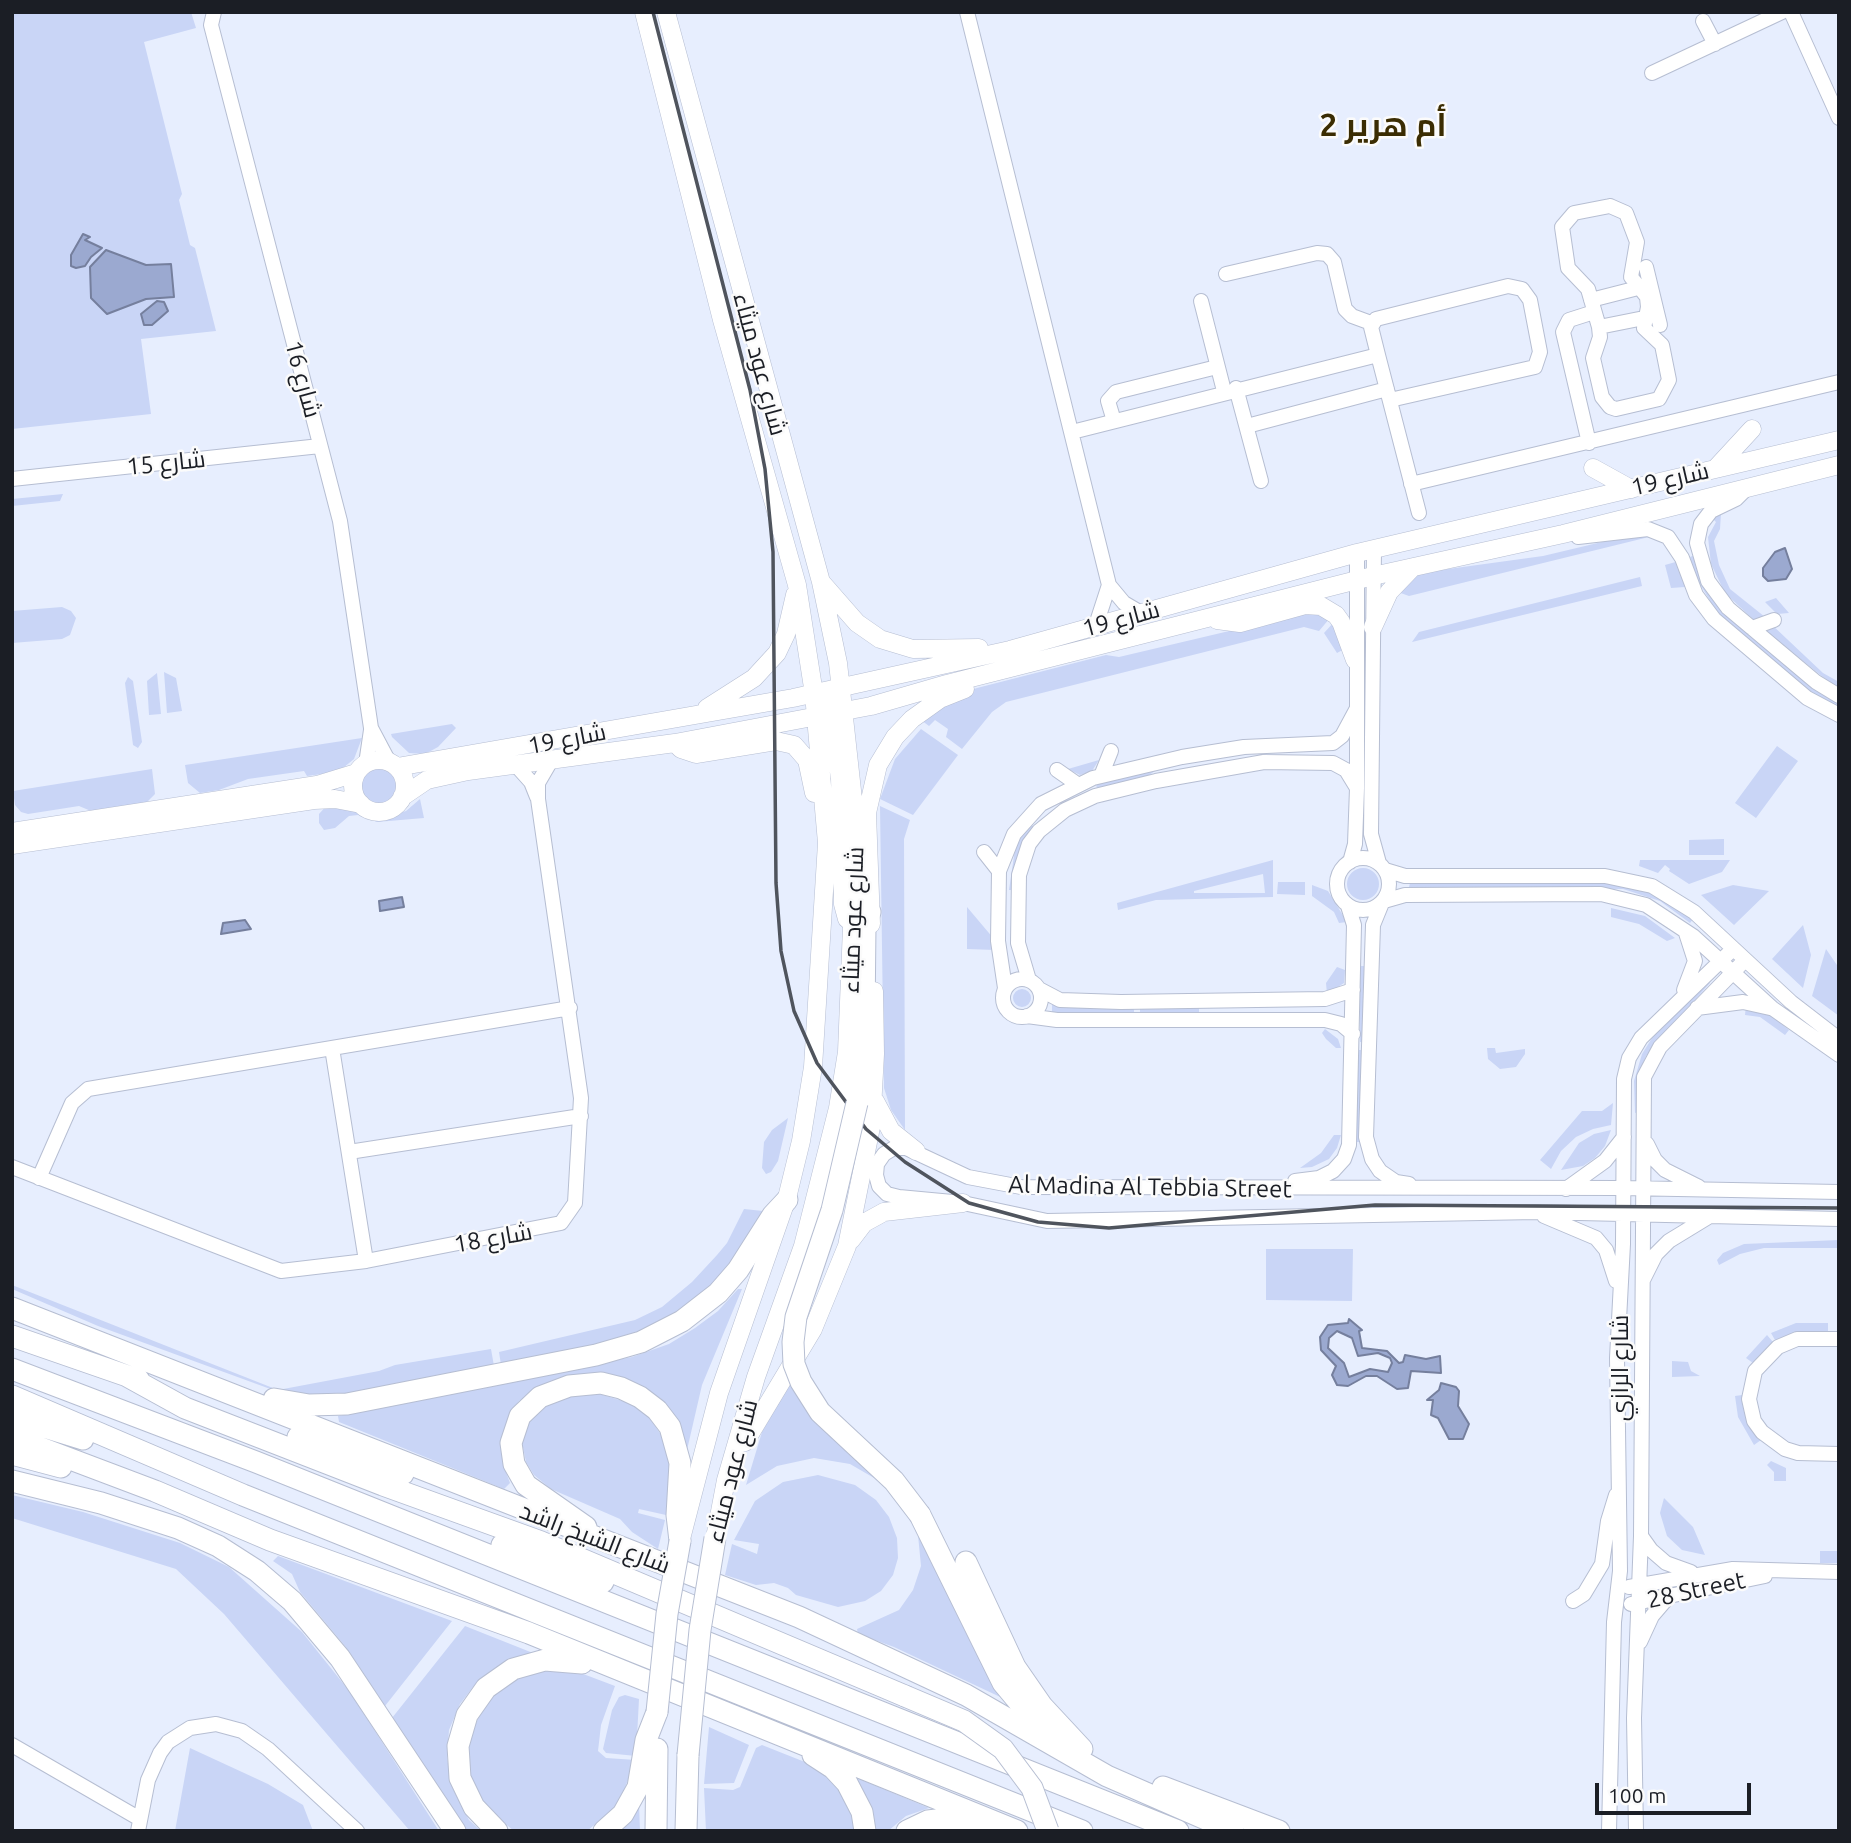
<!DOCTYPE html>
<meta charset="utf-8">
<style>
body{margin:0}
#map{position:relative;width:1851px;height:1843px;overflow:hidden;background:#e7eefe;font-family:Ubuntu,sans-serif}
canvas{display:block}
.frame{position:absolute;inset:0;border:14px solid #1b1e25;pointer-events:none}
.scale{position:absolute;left:1595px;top:1783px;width:156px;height:32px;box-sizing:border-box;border:4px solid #1b1e25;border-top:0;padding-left:9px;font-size:21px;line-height:24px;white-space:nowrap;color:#1b1e25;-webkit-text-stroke:5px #fbfbfb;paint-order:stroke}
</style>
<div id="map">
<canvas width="1851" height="1843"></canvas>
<div class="frame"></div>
<div class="scale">100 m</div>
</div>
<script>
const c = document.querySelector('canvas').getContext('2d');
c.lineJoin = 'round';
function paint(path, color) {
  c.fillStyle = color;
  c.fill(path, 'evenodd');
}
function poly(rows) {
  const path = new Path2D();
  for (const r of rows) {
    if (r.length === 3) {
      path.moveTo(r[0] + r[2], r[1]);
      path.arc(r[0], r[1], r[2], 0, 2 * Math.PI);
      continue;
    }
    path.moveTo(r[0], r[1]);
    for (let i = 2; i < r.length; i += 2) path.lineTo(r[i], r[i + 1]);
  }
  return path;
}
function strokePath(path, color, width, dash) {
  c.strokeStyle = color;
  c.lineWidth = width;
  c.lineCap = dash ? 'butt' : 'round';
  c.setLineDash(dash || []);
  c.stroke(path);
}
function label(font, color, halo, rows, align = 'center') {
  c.font = font + ' Ubuntu,Cairo,sans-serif';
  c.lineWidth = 5;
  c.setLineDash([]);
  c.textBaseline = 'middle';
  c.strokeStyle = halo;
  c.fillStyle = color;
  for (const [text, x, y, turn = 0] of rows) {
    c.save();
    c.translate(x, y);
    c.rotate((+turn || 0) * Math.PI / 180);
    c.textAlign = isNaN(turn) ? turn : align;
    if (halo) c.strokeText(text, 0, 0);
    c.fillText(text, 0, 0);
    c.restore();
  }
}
paint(poly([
 [12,12,191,12,196,28,144,42,182,194,179,200,190,245,195,248,216,331,141,339,151,414,12,429],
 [63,494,60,501,12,506,12,499],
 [1721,513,1720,529,1714,541,1719,565,1730,589,1765,617,1756,622,1725,593,1711,564,1708,537,1716,522,1713,519],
 [1627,536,1653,536,1409,596,1395,591,1419,573,1543,556],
 [1695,555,1729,616,1820,693,1839,704,1838,708,1813,694,1717,612,1696,578,1690,557],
 [1679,561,1685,587,1671,588,1665,565],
 [1640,577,1642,586,1412,642,1419,632],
 [1776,598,1789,613,1777,614,1765,602],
 [62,607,71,611,76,618,70,635,62,639,12,643,12,611],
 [1314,611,1330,618,1319,631,1304,627,1006,702,992,712,962,749,946,737,948,729,935,720,929,726,921,720,962,693,977,688,1106,655,1119,657],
 [1334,622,1346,648,1337,653,1324,633],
 [1770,623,1823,673,1839,682,1839,690,1762,628],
 [164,672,176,678,182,711,167,713],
 [157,673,161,714,149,715,147,681],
 [128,677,133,681,142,742,138,748,133,745,125,683],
 [452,724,456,728,438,747,425,754,409,753,392,737,391,734],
 [921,729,958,755,913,815,880,799,895,759],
 [362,738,354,759,343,768,329,773,307,776,304,771,248,779,219,790,200,793,188,783,185,765],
 [1777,746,1798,761,1756,818,1735,803],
 [1099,760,1092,771,1080,775,1068,769],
 [380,785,19],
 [152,769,155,794,146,803,91,811,79,806,28,814,21,812,15,805,13,791],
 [1155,771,1145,778,1097,789,1096,784],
 [420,799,424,818,377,822,358,815,349,816,335,828,324,830,319,823,319,814,328,804,364,810,382,818,406,811],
 [880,806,910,820,904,839,905,1130,891,1110,884,1088],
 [1029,823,1034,827,1015,890,1009,890,1015,849],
 [1724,839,1724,855,1689,855,1689,840],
 [1273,860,1273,897,1156,900,1118,910,1117,903],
 [1263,874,1265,893,1194,893,1194,891],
 [1640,860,1730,860,1722,872,1689,884,1669,871,1670,869,1665,865,1658,873,1639,866],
 [1363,884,16],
 [1278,882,1305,882,1305,895,1277,894],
 [1602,882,1644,889,1693,919,1690,923,1660,901,1623,889,1409,887,1410,883],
 [1312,885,1328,891,1347,922,1339,923,1334,912,1312,896],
 [1733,885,1769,891,1734,925,1701,895],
 [967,907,994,939,995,950,967,949],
 [1611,908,1645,916,1675,938,1667,941,1639,924,1611,917],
 [1803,925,1811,955,1803,988,1772,959],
 [1826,949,1839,968,1839,1016,1812,996],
 [1360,966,1364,966,1363,1042,1360,1042],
 [1337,967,1345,970,1344,983,1327,994,1326,983],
 [1707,980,1710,983,1646,1056,1640,1071,1639,1112,1635,1113,1634,1081,1642,1054,1652,1038],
 [1022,998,9],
 [1052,1005,1134,1008,1134,1012,1052,1012],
 [1746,1006,1768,1013,1789,1030,1785,1035,1760,1017,1745,1015],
 [1140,1008,1199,1008,1199,1012,1140,1012],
 [1325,1029,1338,1039,1341,1048,1336,1048,1326,1039,1322,1033],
 [1487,1048,1495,1048,1496,1053,1525,1049,1525,1054,1516,1067,1500,1069,1488,1059],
 [1358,1050,1363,1050,1361,1142,1356,1142],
 [1613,1103,1611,1125,1593,1129,1576,1137,1561,1151,1551,1169,1540,1160,1582,1111,1602,1111],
 [788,1118,778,1161,771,1172,766,1174,762,1168,764,1142,772,1130],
 [1611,1130,1605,1146,1595,1158,1583,1166,1561,1170,1579,1143,1594,1134],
 [1334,1135,1341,1135,1337,1148,1329,1159,1312,1167,1300,1168,1321,1153],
 [744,1209,763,1211,762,1217,731,1266,695,1301,648,1330,618,1341,501,1365,499,1352,635,1320,662,1307,692,1282,717,1255,727,1243],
 [1839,1240,1839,1248,1764,1248,1740,1254,1719,1265,1717,1260,1723,1253,1744,1244],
 [1266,1249,1353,1249,1352,1301,1266,1300],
 [12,1285,278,1390,379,1371,395,1365,491,1349,494,1366,335,1397,284,1394,98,1326,12,1289],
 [738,1289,742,1289,702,1385,687,1450,683,1434,659,1400,546,1385,519,1401,509,1417,501,1440,504,1467,510,1483,504,1489,339,1422,338,1416,632,1357,669,1344,695,1328,718,1311],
 [1796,1323,1828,1323,1828,1332,1793,1334,1775,1340,1771,1333],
 [1767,1335,1773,1342,1753,1363,1746,1358],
 [1672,1361,1688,1362,1691,1371,1700,1376,1672,1377],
 [792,1379,897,1489,1013,1703,894,1647,858,1634,857,1629,899,1610,913,1590,921,1566,918,1535,906,1509,881,1482,850,1464,814,1458,777,1466,746,1485,762,1432],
 [596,1393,633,1404,648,1416,664,1439,670,1458,671,1481,666,1515,639,1509,638,1513,665,1520,658,1549,632,1532,620,1519,551,1489,534,1475,526,1462,522,1442,530,1420,545,1406,569,1395],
 [1742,1395,1747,1419,1761,1440,1754,1445,1738,1417,1735,1396],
 [1771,1461,1786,1468,1786,1481,1774,1481,1774,1472,1767,1465],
 [818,1475,855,1485,876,1500,889,1517,897,1538,898,1558,893,1575,881,1591,865,1601,838,1607,796,1595,788,1588,774,1583,756,1585,725,1575,732,1544,757,1554,759,1544,734,1540,755,1501,783,1482],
 [12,1495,83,1512,180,1543,229,1567,302,1632,350,1692,439,1831,410,1831,224,1614,176,1569,12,1518],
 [1664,1498,1693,1527,1705,1555,1682,1550,1667,1536,1660,1513],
 [1820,1551,1839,1551,1839,1563,1820,1563],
 [278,1556,452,1621,385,1706,345,1646,300,1592,292,1574,273,1561],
 [465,1626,538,1655,491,1672,473,1687,460,1704,449,1730,447,1758,453,1789,469,1820,481,1831,467,1831,392,1718],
 [550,1669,578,1672,615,1686,601,1725,598,1751,606,1758,636,1760,618,1805,587,1831,514,1831,484,1806,470,1778,467,1743,487,1699,510,1680],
 [625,1695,639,1699,636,1756,606,1753,603,1749,612,1710,619,1697],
 [709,1727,749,1745,734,1783,704,1784],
 [762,1745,815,1766,832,1779,850,1806,856,1831,706,1831,704,1788,733,1790,740,1787,756,1748],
 [190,1748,268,1784,303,1805,313,1831,175,1831],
 [855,1777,929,1808,906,1816,888,1831,875,1831,868,1800],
 [639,1804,640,1831,617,1831]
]), '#c9d5f6');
const water = poly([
 [83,234,90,237,85,240,102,248,91,257,85,266,76,268,71,266,71,255,83,234],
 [106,250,146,265,171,264,174,297,146,299,107,314,91,298,90,267,106,250],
 [157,301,164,302,168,311,152,325,144,325,141,314,157,301],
 [1785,548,1792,569,1786,579,1768,581,1763,576,1763,568,1775,552,1785,548],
 [402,897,404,907,380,911,379,901,402,897],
 [245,920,251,929,221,934,223,923,245,920],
 [1349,1319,1362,1330,1359,1331,1362,1348,1387,1351,1399,1363,1403,1362,1405,1355,1426,1359,1440,1356,1441,1373,1411,1371,1408,1388,1397,1389,1377,1376,1366,1376,1348,1386,1337,1385,1332,1375,1336,1366,1321,1350,1320,1337,1328,1325,1348,1323,1349,1319],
 [1337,1331,1352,1338,1358,1356,1378,1353,1390,1358,1392,1363,1388,1372,1370,1369,1349,1377,1344,1363,1328,1348,1329,1338,1337,1331],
 [1441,1383,1456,1387,1459,1391,1458,1406,1469,1424,1463,1439,1449,1439,1438,1418,1431,1415,1433,1400,1427,1400,1439,1390,1441,1383]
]);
paint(water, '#9ba9d0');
strokePath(water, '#757f9d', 2);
const minor = poly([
 [214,12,211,25,340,521,371,728,389,762],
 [967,12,1109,585,1124,603,1141,613],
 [1791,12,1839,118],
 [1703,21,1715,44],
 [1652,73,1782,12],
 [1610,206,1626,213,1637,242,1631,277,1647,297,1648,307,1644,328,1662,345,1669,380,1659,399,1616,409,1610,407,1602,397,1593,358,1600,337,1599,327,1588,289,1568,268,1562,227,1574,213,1610,206],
 [1646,267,1660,325],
 [1226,274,1317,253,1327,254,1334,262,1345,309,1352,316,1371,323],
 [1591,300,1638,288],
 [1201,301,1224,391],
 [1599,327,1644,318],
 [1378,355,1371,327,1376,319,1508,286,1522,289,1530,300,1540,352,1535,367,1390,400],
 [1236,388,1261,481],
 [1114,421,1108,401,1116,392,1217,367],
 [1247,426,1387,389],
 [1072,432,1378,355,1419,513],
 [1589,443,1563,332,1569,320,1594,312],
 [12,479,320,446],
 [1411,484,1839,382],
 [1745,490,1736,499,1711,511,1701,524,1697,543,1708,581,1728,608,1816,682,1839,696],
 [1578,537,1648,529,1668,537,1682,558,1696,595,1714,619,1807,698,1839,715],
 [1374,549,1371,834,1379,863],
 [1096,625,1109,585],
 [1752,628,1774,620],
 [514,763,531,782,537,797],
 [366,764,371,730],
 [1057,770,1077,784],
 [1101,776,1111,751],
 [984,852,999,871],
 [1363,884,26],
 [1350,862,1355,844,1357,788,1357,553],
 [1385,870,1405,876,1605,876,1652,886,1694,912,1791,1002,1839,1039],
 [1384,901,1405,895,1601,894,1646,905,1693,936,1772,1008,1839,1055],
 [1382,903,1373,925,1366,1137,1372,1159,1380,1171,1396,1182,1409,1184],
 [1022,998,19],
 [1029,980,1018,943,1019,875,1029,844,1039,831,1065,810,1095,796,1156,781,1264,762,1333,763,1346,770,1357,788],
 [1005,988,998,941,999,871,1014,834,1041,804,1093,778,1182,757,1244,747,1333,743,1342,736,1356,710],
 [1039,989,1060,1000,1121,1002,1325,999,1353,990],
 [1684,990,1695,961,1686,933],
 [1697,1008,1743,1002,1770,1008],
 [1027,1016,1057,1020,1325,1020,1341,1024,1353,1034],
 [332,1048,366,1261],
 [1647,1144,1655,1160,1665,1170,1699,1187],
 [349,1152,581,1116],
 [12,1167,281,1271,366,1261,561,1223,575,1203,581,1098,538,799,538,783,552,759],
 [39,1178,72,1103,88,1089,570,1008],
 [1295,1181,1319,1178,1333,1171,1344,1159,1349,1145,1354,925,1348,906],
 [1566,1189,1605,1161,1624,1137],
 [1839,1192,1624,1188,1021,1187,968,1177,906,1148,894,1148,884,1154,877,1164,876,1175,879,1186,887,1194,899,1197,963,1203,1047,1221,1536,1212,1839,1219],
 [1544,1216,1596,1238,1606,1250,1616,1281],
 [1643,1280,1656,1254,1669,1241,1710,1216],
 [1839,1339,1797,1339,1778,1347,1755,1371,1749,1399,1754,1421,1762,1432,1785,1449,1798,1453,1839,1454],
 [1641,1536,1651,1550,1666,1563,1691,1572],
 [1629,1587,1733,1569,1839,1572],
 [1573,1601,1584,1594,1602,1564,1608,1521,1616,1495],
 [1631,1604,1765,1576],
 [1640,1642,1652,1616,1670,1595],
 [12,1745,140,1819],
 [138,1831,148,1780,160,1753,168,1742,190,1728,216,1724,242,1731,268,1749,357,1831],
 [1609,1831,1614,1622,1620,1571,1617,1358,1623,1244,1624,1079,1629,1058,1641,1038,1733,949],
 [1636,1831,1634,1718,1641,1536,1644,1077,1660,1047,1745,960]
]);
const major = poly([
 [644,12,722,320,797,585,814,694,827,843,813,1067,801,1141,787,1198,719,1393,682,1535],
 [666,12,821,582,838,663,856,827,847,1052,838,1108,803,1246,756,1377,726,1480,715,1538],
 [1593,468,1631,489],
 [1716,468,1752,429],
 [822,583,857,623,880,639,913,649,979,648],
 [1217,620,1240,623,1305,605,1321,606,1336,615,1341,622,1355,660],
 [1373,627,1389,592,1413,567],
 [828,704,840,778,843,904,847,919],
 [707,708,754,678,777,653,786,634,795,595],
 [675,743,681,749,696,754,776,741,794,745,807,760,814,793],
 [379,786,26],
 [397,767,793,698,1010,650,1357,553,1839,440],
 [402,797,427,780,468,771,675,743,871,706,947,684,1373,576,1563,534,1839,465],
 [12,832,317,785,356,773],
 [12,845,314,800,335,799,361,804],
 [871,924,867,813,878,765,895,737,912,719,940,699,965,689],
 [875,1101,891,1131,916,1151],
 [851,1240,864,1223,884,1212,963,1203],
 [745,1442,813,1329,847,1246,871,1127,875,1054,874,991]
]);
const highway = poly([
 [857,1103,864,1021,865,925,870,912],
 [12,1308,799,1617,966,1695,1107,1776,1233,1831],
 [12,1336,139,1380],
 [12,1369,256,1462,1178,1831],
 [127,1376,185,1408,383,1485,541,1542,905,1696],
 [12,1396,243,1495,1082,1831],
 [274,1399,309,1405,347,1404,596,1355,641,1342,682,1321,718,1293,738,1270,773,1215,787,1200],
 [12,1417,83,1439],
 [12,1437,155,1491,270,1540,529,1633,1017,1831],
 [298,1437,403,1474],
 [12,1454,61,1467],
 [12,1481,101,1503,178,1528,218,1546,257,1571,292,1601,340,1658,455,1831],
 [920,1515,1003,1683,1028,1713,1051,1730],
 [586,1527,526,1485,514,1464,511,1443,520,1416,540,1397,569,1386,601,1383,621,1388,640,1397,657,1410,670,1427,680,1463,677,1515,680,1541],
 [502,1545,603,1582],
 [966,1562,1015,1667,1042,1706,1082,1749],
 [813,1755,833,1768,847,1783,862,1812,865,1831],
 [1163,1787,1279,1831],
 [497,1831,474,1807,460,1778,458,1746,467,1715,486,1688,513,1669,545,1660,582,1663],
 [604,1831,623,1814,638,1787,646,1740,657,1712],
 [656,1831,657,1749],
 [686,1831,688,1755],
 [907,1831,928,1821,945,1819,981,1829]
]);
strokePath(minor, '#b6bed2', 16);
strokePath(major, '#b6bed2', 19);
strokePath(highway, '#b6bed2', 23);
strokePath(minor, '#fff', 14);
strokePath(major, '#fff', 18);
strokePath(highway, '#fff', 21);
strokePath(poly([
 [653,12,750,390,765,469,773,552,776,883,781,951,794,1011,817,1063,866,1129,905,1162,969,1203,1038,1222,1109,1228,1375,1205,1839,1208]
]), '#4f545d', 3.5);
const highwayBridge = poly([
 [857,1103,832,1210,796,1317,793,1342,794,1364,801,1382,820,1412,894,1481,920,1515],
 [905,1696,964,1721,1003,1749,1032,1788,1048,1831],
 [657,1712,667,1614,680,1541],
 [688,1755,700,1630,715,1538]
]);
strokePath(highwayBridge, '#b6bed2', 23, []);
strokePath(highwayBridge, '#fff', 21);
label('24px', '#1b1e25', '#fbfbfb', [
 ["شارع عود ميثاء",760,364,75],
 ["شارع 16",303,379,75],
 ["شارع 15",166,463,-6],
 ["شارع 19",1670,479,-13],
 ["شارع 19",1121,619,-15],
 ["شارع 19",567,739,-11],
 ["شارع عود ميثاء",853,920,-88],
 ["Al Madina Al Tebbia Street",1150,1187,1],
 ["شارع 18",493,1238,-10],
 ["شارع الرازي",1620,1368,-90],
 ["شارع عود ميثاء",732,1471,-76],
 ["شارع الشيخ راشد",595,1538,21],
 ["28 Street",1696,1590,-12]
]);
label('bold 32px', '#3b2d03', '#fbfbfb', [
 ["أم هرير 2",1383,125]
]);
</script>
